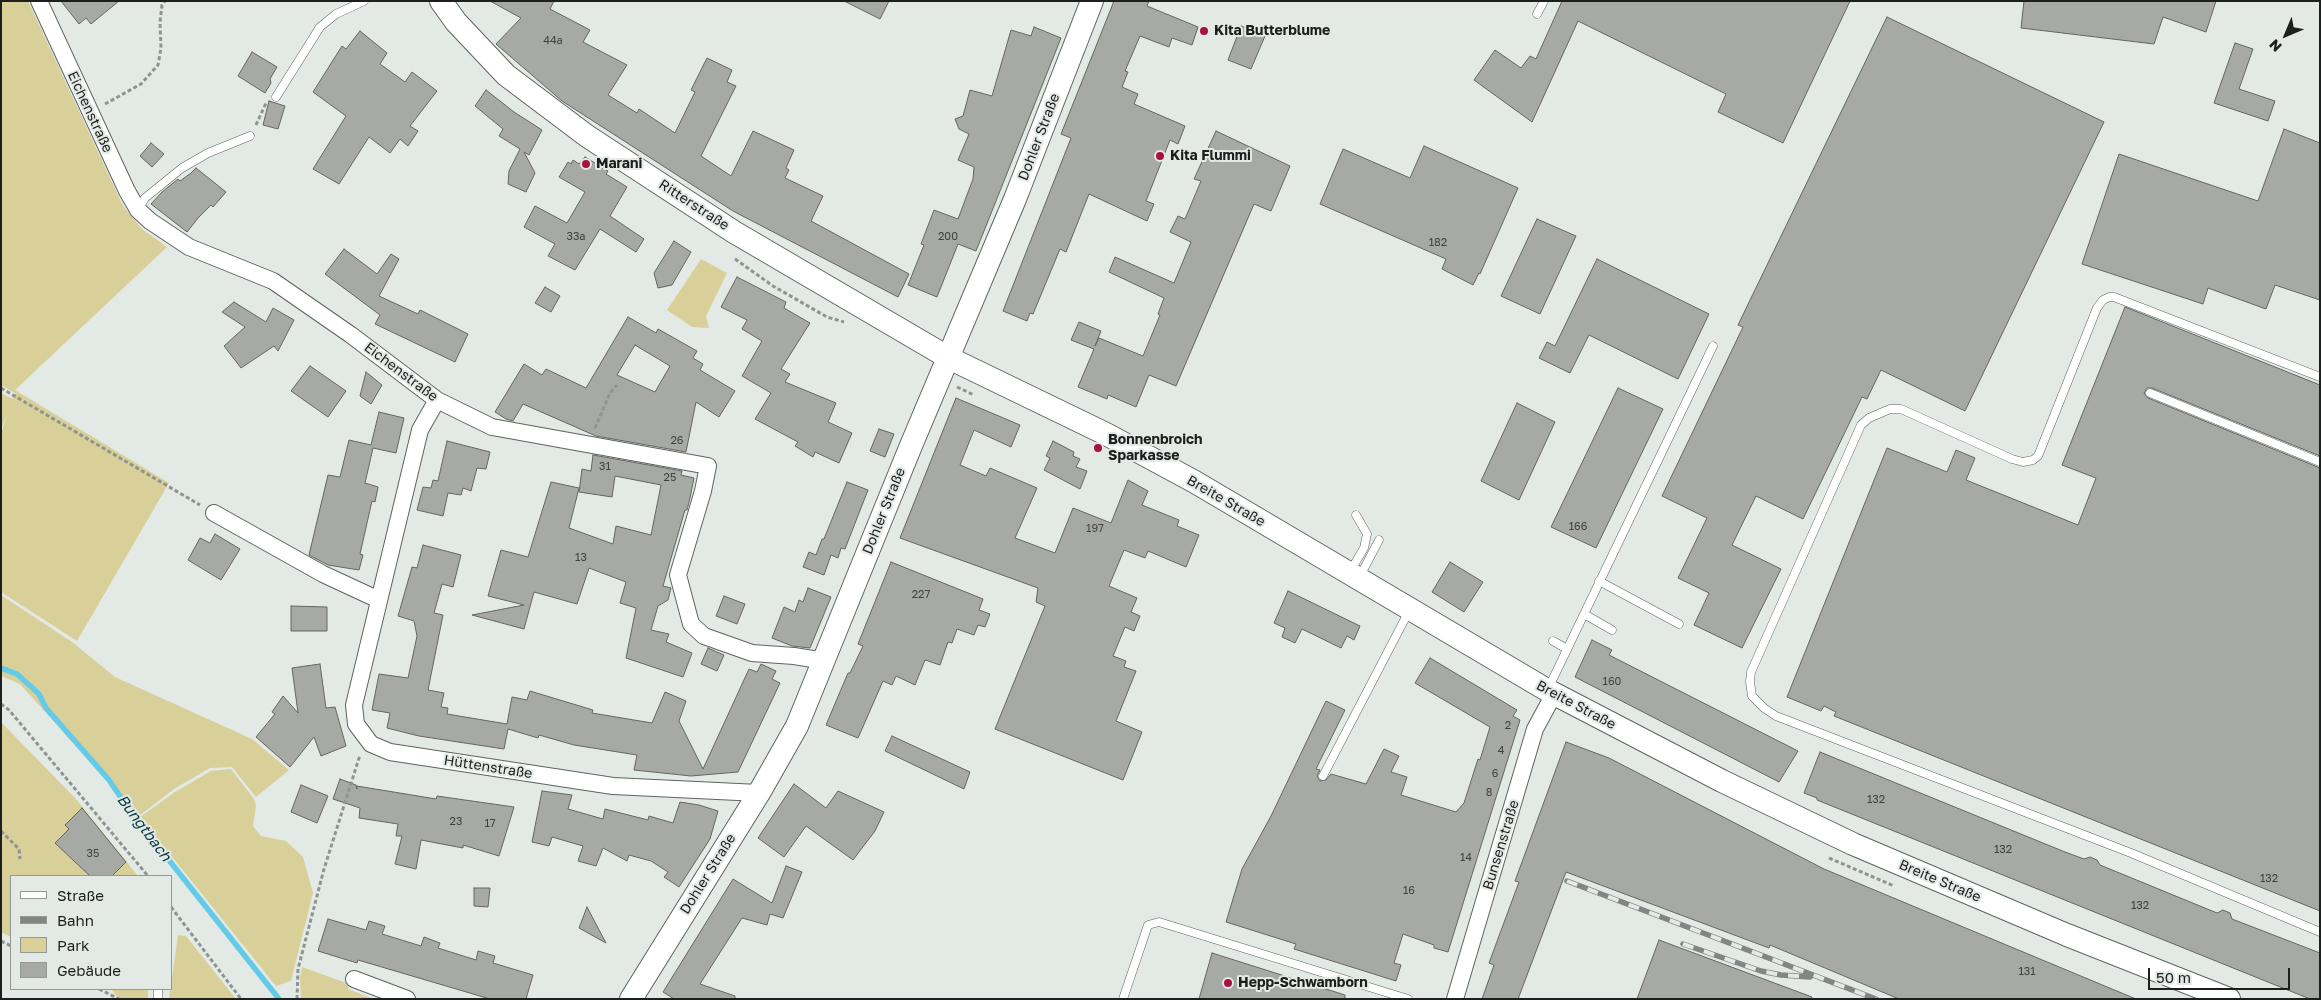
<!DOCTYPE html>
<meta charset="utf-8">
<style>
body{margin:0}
#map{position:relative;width:2321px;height:1000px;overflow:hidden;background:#e3eae6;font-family:"Golos Text",sans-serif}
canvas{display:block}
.frame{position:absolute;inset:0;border:2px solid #1d1f1e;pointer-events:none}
.legend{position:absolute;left:10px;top:875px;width:162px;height:115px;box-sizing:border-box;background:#e3eae6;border:1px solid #949996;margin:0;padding:6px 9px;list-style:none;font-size:15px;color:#1d1f1e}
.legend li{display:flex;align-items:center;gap:10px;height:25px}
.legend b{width:25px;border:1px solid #949996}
.north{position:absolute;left:2261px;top:10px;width:50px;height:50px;-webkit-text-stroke:4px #e3eae6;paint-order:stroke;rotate:225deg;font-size:14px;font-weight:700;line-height:20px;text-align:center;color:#1d1f1e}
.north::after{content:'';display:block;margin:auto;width:18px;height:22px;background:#1d1f1e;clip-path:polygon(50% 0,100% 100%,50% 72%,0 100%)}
.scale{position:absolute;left:2148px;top:968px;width:142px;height:22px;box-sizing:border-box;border:2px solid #1d1f1e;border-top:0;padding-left:6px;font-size:15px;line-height:18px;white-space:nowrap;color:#1d1f1e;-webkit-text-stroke:4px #e3eae6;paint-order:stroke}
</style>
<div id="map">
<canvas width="2321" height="1000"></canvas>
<div class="frame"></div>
<ul class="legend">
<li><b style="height:6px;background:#fff"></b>Straße</li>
<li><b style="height:6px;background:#818583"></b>Bahn</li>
<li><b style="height:14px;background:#d8cf99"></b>Park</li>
<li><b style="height:14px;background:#a7aaa4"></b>Gebäude</li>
</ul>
<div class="north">N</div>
<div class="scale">50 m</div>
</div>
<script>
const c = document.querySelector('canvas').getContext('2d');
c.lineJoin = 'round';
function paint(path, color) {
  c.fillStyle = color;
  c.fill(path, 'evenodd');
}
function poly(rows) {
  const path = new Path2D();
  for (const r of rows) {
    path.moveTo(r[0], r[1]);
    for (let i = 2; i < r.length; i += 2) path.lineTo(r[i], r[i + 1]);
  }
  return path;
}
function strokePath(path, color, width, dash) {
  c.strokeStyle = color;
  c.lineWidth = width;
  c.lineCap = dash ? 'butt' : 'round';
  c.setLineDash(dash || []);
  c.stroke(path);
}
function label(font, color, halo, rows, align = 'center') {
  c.font = font + ' "Golos Text",sans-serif';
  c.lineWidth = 4;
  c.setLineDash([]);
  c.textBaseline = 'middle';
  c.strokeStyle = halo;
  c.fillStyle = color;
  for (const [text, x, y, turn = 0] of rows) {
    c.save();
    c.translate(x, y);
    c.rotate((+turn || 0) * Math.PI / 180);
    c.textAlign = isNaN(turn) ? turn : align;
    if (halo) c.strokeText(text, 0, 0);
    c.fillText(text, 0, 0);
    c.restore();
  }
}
paint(poly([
 [1,1,28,1,123,206,142,229,167,247,15,390,169,483,77,641,1,592,1,433,8,413,1,429,1,393,13,399,15,393,1,385],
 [701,259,727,273,706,316,709,328,692,327,667,310],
 [1,595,72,642,115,677,252,739,289,770,256,797,232,767,210,768,174,789,139,816,20,684,1,676],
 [1,722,76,799,138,876,11,876,11,937,1,932],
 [231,769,254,799,256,806,253,826,261,836,286,841,303,857,313,893,291,981,276,986,140,817,175,792,211,771],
 [178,935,186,936,236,999,169,999],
 [302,967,349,984,348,989,373,999,301,999,300,978],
 [111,989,148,989,148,999,119,999]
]), '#d8cf99');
strokePath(poly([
 [1,668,17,674,39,694,46,708,109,780,130,811,279,999]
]), '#63cae7', 5.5);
const building = poly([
 [61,1,119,1,91,24,86,18,79,24,61,1],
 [490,1,554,1,550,9,590,30,583,42,627,65,608,95,637,113,639,109,675,133,695,92,691,90,707,58,732,70,727,82,736,86,701,156,731,176,753,131,794,150,786,168,789,170,785,178,823,196,811,221,909,274,898,297,733,211,562,101,496,44,521,18,490,1],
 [844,1,889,1,880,19,844,1],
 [1114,1,1149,1,1147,6,1198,27,1192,45,1172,38,1169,47,1140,36,1125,71,1128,72,1122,87,1138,94,1134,104,1185,126,1178,144,1170,140,1146,201,1154,204,1147,221,1089,194,1066,252,1060,249,1033,314,1030,313,1027,321,1003,311,1071,138,1061,134,1114,1],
 [1562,1,1850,1,1783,143,1718,112,1726,94,1578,21,1532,122,1474,80,1495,50,1521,68,1530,56,1536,59,1562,1],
 [2024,1,2216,1,2206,32,2163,17,2154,44,2021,28,2024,1],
 [1887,17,2104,122,1965,411,1881,370,1867,399,1862,397,1803,519,1756,496,1732,545,1781,569,1742,648,1694,625,1709,593,1678,578,1707,518,1662,496,1743,327,1738,325,1887,17],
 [1241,26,1265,36,1251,69,1228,60,1241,26],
 [1034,27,1061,38,976,251,958,244,937,297,908,285,924,245,921,244,934,210,958,219,973,179,974,167,958,160,969,134,959,129,955,119,963,116,970,90,992,96,1011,30,1031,36,1034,27],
 [360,31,387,53,380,64,405,82,412,72,437,91,410,126,418,131,408,146,400,139,390,153,369,137,339,184,313,169,346,116,313,92,342,46,346,49,360,31],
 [2235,43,2253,49,2239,89,2275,101,2268,121,2214,103,2235,43],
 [252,52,277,67,270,79,271,83,265,93,238,76,252,52],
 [486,90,514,112,542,130,529,155,524,152,535,173,526,192,508,184,509,171,520,149,499,136,503,129,475,106,486,90],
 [269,101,285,106,278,129,263,125,269,101],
 [2284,129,2320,143,2320,300,2275,285,2266,309,2208,288,2203,304,2082,264,2119,154,2258,201,2284,129],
 [1216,131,1290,166,1271,211,1254,204,1176,386,1149,375,1136,407,1108,395,1107,399,1078,387,1094,349,1071,340,1079,322,1101,331,1095,346,1099,338,1143,356,1160,315,1158,314,1164,298,1109,272,1115,257,1174,283,1191,242,1170,232,1178,216,1185,219,1201,181,1194,179,1216,131],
 [151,143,164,154,152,167,140,156,151,143],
 [1424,146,1518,188,1480,274,1479,273,1473,285,1442,269,1446,259,1320,204,1343,149,1410,178,1424,146],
 [585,157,608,171,606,174,627,187,610,216,644,239,636,252,600,229,575,270,548,256,555,244,524,227,535,206,567,223,585,192,559,177,568,162,571,164,573,160,579,164,585,157],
 [196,168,226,192,213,207,211,205,199,217,187,232,151,204,162,192,178,179,180,181,191,173,196,168],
 [1537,219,1576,236,1540,314,1501,296,1537,219],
 [674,241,691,252,672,285,658,288,654,273,674,241],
 [344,249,377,274,391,254,399,259,379,296,418,314,420,310,468,334,455,362,375,324,380,315,325,274,344,249],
 [1597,259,1709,314,1678,379,1589,335,1570,373,1539,358,1547,342,1555,346,1597,259],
 [737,277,786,302,784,308,810,323,781,369,790,374,785,382,836,403,828,422,852,433,839,463,815,452,813,457,795,446,798,442,755,419,771,393,742,376,762,341,742,329,747,320,721,307,737,277],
 [545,287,560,296,551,312,535,303,545,287],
 [234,302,266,322,273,308,294,320,278,351,274,346,241,368,224,346,245,327,222,312,234,302],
 [2125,307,2320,385,2320,456,2152,388,2147,388,2144,393,2148,398,2320,468,2320,911,1834,716,1836,712,1824,706,1821,711,1787,697,1887,448,1947,472,1956,450,1975,458,1966,480,2078,525,2096,478,2062,465,2125,307],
 [628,317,656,333,658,329,697,351,693,358,703,364,700,370,735,391,719,417,696,402,686,452,596,436,523,404,513,421,506,419,495,412,524,364,542,375,546,369,586,388,628,317],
 [635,345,670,366,655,392,617,375,635,345],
 [310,366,346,391,328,417,291,391,310,366],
 [366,372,382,385,371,404,360,396,366,372],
 [1618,388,1663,409,1596,548,1551,527,1618,388],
 [956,398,1020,425,1011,447,974,430,960,465,986,476,990,468,1037,488,1015,538,1055,553,1073,508,1111,523,1128,480,1148,491,1142,505,1179,520,1177,526,1199,535,1186,567,1148,551,1145,558,1124,550,1109,586,1137,598,1131,612,1140,616,1134,631,1125,627,1113,656,1126,661,1124,667,1136,671,1116,721,1142,732,1123,780,995,729,1045,606,1036,602,1038,588,900,538,956,398],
 [1517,403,1555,422,1519,500,1481,481,1517,403],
 [379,412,404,418,396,453,373,448,365,483,378,487,375,502,372,501,360,554,363,555,359,570,328,565,309,555,328,475,340,477,349,440,371,445,379,412],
 [879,429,894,434,885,457,870,451,879,429],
 [447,441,490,452,486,469,477,468,471,491,463,488,461,495,448,493,443,516,417,510,423,487,431,488,433,480,438,481,447,441],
 [1053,441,1074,452,1073,456,1080,459,1076,467,1087,471,1080,489,1044,470,1050,458,1046,456,1053,441],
 [593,455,682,471,681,475,694,478,690,498,687,510,685,510,663,586,671,588,668,600,658,606,651,630,669,634,666,642,692,653,683,677,626,658,636,608,620,603,626,582,589,568,577,604,534,592,524,629,472,615,524,605,488,596,501,550,528,557,551,482,579,488,569,528,613,544,616,526,651,535,661,485,615,476,612,497,579,492,582,469,591,471,593,455],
 [847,482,868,490,845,549,841,548,838,558,831,555,824,575,803,567,809,552,816,555,822,539,824,539,847,482],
 [215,534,240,549,221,580,188,560,200,538,210,543,215,534],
 [423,545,461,555,453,587,442,584,434,613,443,615,428,690,444,693,441,707,448,708,447,714,507,724,512,697,527,700,530,691,593,710,592,713,652,723,665,692,686,701,679,721,703,769,749,669,757,672,761,664,776,671,772,679,780,683,738,772,691,776,634,770,637,755,574,745,539,735,538,738,508,729,504,749,419,736,387,728,390,713,372,710,379,674,408,678,417,636,414,621,398,616,412,567,417,568,423,545],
 [891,562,983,599,979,610,990,614,985,627,978,625,974,635,957,629,952,643,948,642,940,665,925,660,915,685,896,676,892,685,883,681,858,738,826,725,848,673,850,673,863,646,858,644,891,562],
 [1450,562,1483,582,1464,612,1432,592,1450,562],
 [808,588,831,597,810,648,792,646,772,638,784,607,795,612,799,600,803,602,808,588],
 [1288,591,1360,626,1354,640,1347,636,1341,648,1302,629,1295,643,1282,637,1285,628,1274,623,1288,591],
 [724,596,745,604,737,624,716,616,724,596],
 [291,606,327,607,327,631,291,631,291,606],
 [1592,640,1612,650,1609,655,1798,751,1779,782,1575,677,1592,640],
 [708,648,724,655,717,671,701,664,708,648],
 [1430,658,1517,710,1513,716,1520,720,1448,952,1434,948,1434,945,1403,934,1394,963,1401,965,1396,981,1294,949,1296,944,1226,922,1242,869,1271,816,1326,701,1345,710,1316,769,1320,770,1317,776,1320,781,1326,780,1331,774,1366,784,1384,749,1399,756,1391,772,1407,777,1401,795,1456,812,1464,803,1478,759,1480,760,1490,727,1415,683,1430,658],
 [320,664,326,708,335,707,346,746,321,756,314,737,290,767,256,737,275,714,272,712,283,696,298,713,292,668,320,664],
 [892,736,970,772,964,789,885,751,892,736],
 [1566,742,1609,758,1824,869,2136,999,1899,999,1770,945,1769,948,1566,872,1518,999,1482,999,1494,965,1489,963,1519,882,1515,881,1566,742],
 [1820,752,2065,852,2084,859,2090,857,2097,860,2100,865,2217,913,2223,910,2230,913,2232,919,2320,953,2320,999,2310,999,1817,800,1817,798,1804,793,1820,752],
 [340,779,356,785,357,789,357,786,436,799,437,796,514,807,499,856,463,845,463,848,421,840,416,869,395,864,402,836,396,836,398,824,359,818,360,808,333,799,340,779],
 [794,784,826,808,838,791,884,812,875,831,853,860,806,826,784,857,758,838,794,784],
 [301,785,328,796,317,823,291,812,301,785],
 [542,791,572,795,568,809,603,819,605,809,648,820,649,816,673,823,680,802,699,805,718,811,710,839,679,887,664,877,668,872,651,861,629,855,627,861,603,848,596,866,578,861,583,846,552,837,549,846,532,842,542,791],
 [82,808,126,862,112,876,90,876,55,843,69,829,65,825,82,808],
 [786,866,802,872,783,918,770,914,767,925,742,918,700,984,735,996,735,999,674,999,663,992,733,879,772,903,786,866],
 [474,888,490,888,488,907,474,906,474,888],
 [587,907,606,943,579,928,587,907],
 [328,919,366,930,369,921,385,926,382,934,421,946,424,937,440,943,438,948,476,960,478,951,495,956,493,963,533,975,526,999,490,999,358,960,357,963,318,951,328,919],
 [1659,940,1812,997,1811,999,1637,999,1659,940],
 [1212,953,1345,995,1345,999,1199,999,1212,953]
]);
paint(building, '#a7aaa4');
strokePath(building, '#636660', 1);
const lane = poly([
 [1537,14,1544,1],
 [276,97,320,27,336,14,364,1],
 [138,210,145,198,182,168,208,153,250,136],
 [2320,377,2114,297,2109,297,2103,300,2097,308,2038,456,2033,460,2023,462,2012,459,1901,409,1890,409,1869,418,1861,425,1751,672,1750,682,1752,696,1764,708,1776,716,2131,853,2320,932],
 [2150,393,2320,462],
 [1351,570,1364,548,1367,534,1356,515],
 [1359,578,1379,540],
 [1599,581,1679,624],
 [1584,614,1612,630],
 [1553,641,1567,649],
 [1548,689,1713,346],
 [1323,776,1409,611],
 [158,999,158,989],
 [1123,999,1148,925,1159,922,1408,999]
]);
const street = poly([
 [39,1,127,191,138,210,150,221,189,247,273,281,351,335,437,400,492,427,708,466,703,491,678,575,691,624,704,636,752,653,794,656,825,661],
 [437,400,420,430,354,705,356,724,371,744,390,752,613,786,759,793],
 [214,513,323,574,379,600],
 [354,979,407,999],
 [1455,999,1535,729,1554,694]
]);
const secondary = poly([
 [441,1,456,22,506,75,587,136,734,232,949,358,1106,434,1195,482,1547,690,1722,781,1853,844,2067,935,2229,999],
 [631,999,759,793,797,726,910,448,1015,199,1092,1]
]);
strokePath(lane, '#5e6460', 9);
strokePath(street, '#5e6460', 18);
strokePath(secondary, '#5e6460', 24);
strokePath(poly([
 [105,104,141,84,158,65,161,48,160,22,162,5,165,1],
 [256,125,266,103],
 [735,259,773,286,827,317,844,322],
 [957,387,974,395],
 [1,388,200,505],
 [595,428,610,393,617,385],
 [1,704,9,710,148,876],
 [1,831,19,849,20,859],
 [1829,858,1894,886],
 [171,907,241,999],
 [1,941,11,946],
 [99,989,119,999],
 [297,999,298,969,324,869,360,755]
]), '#8f9491', 3, [4, 2.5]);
strokePath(lane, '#fff', 8);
strokePath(street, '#fff', 16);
strokePath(secondary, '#fff', 22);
const rail = poly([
 [1567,881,1876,999],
 [1683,944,1761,971,1781,975,1810,977]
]);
strokePath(rail, '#818583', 5.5);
strokePath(rail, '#e3eae6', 4, [11]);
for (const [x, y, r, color] of [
 [1204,31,5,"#a81242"],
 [1160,156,5,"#a81242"],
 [586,164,5,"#a81242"],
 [1098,448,5,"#a81242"],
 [1228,983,5,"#a81242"]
]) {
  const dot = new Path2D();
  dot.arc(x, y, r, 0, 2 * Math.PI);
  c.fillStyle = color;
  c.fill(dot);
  strokePath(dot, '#e3eae6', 2);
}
label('11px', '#404240', null, [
 ["44a",553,41],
 ["33a",576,237],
 ["200",948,237],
 ["182",1438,243],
 ["26",677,441],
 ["31",605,467],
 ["25",670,478],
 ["166",1578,527],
 ["197",1095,529],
 ["13",581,558],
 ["227",921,595],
 ["160",1612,682],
 ["2",1508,726],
 ["4",1501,751],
 ["6",1495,774],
 ["8",1489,793],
 ["132",1876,800],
 ["23",456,822],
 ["17",490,824],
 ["132",2003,850],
 ["35",93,854],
 ["14",1466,858],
 ["132",2269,879],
 ["16",1409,891],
 ["132",2140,906],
 ["131",2027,972]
]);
label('bold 14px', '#1d1f1e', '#e3eae6', [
 ["Kita Butterblume",1214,31],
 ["Kita Flummi",1170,156],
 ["Marani",596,164],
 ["Bonnenbroich",1108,440],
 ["Sparkasse",1108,456],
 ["Hepp-Schwamborn",1238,983]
], 'left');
label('14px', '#1d1f1e', '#e3eae6', [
 ["Eichenstraße",90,112,65],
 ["Dohler Straße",1039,137,-69],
 ["Ritterstraße",694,205,33],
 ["Eichenstraße",401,372,37],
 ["Breite Straße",1226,501,30],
 ["Dohler Straße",884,511,-68],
 ["Breite Straße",1576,705,28],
 ["Hüttenstraße",488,767,9],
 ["Bunsenstraße",1501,845,-73],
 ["Dohler Straße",708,874,-58],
 ["Breite Straße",1940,881,23]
]);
label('italic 15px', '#083945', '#e3eae6', [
 ["Bungtbach",144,828,53]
]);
</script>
